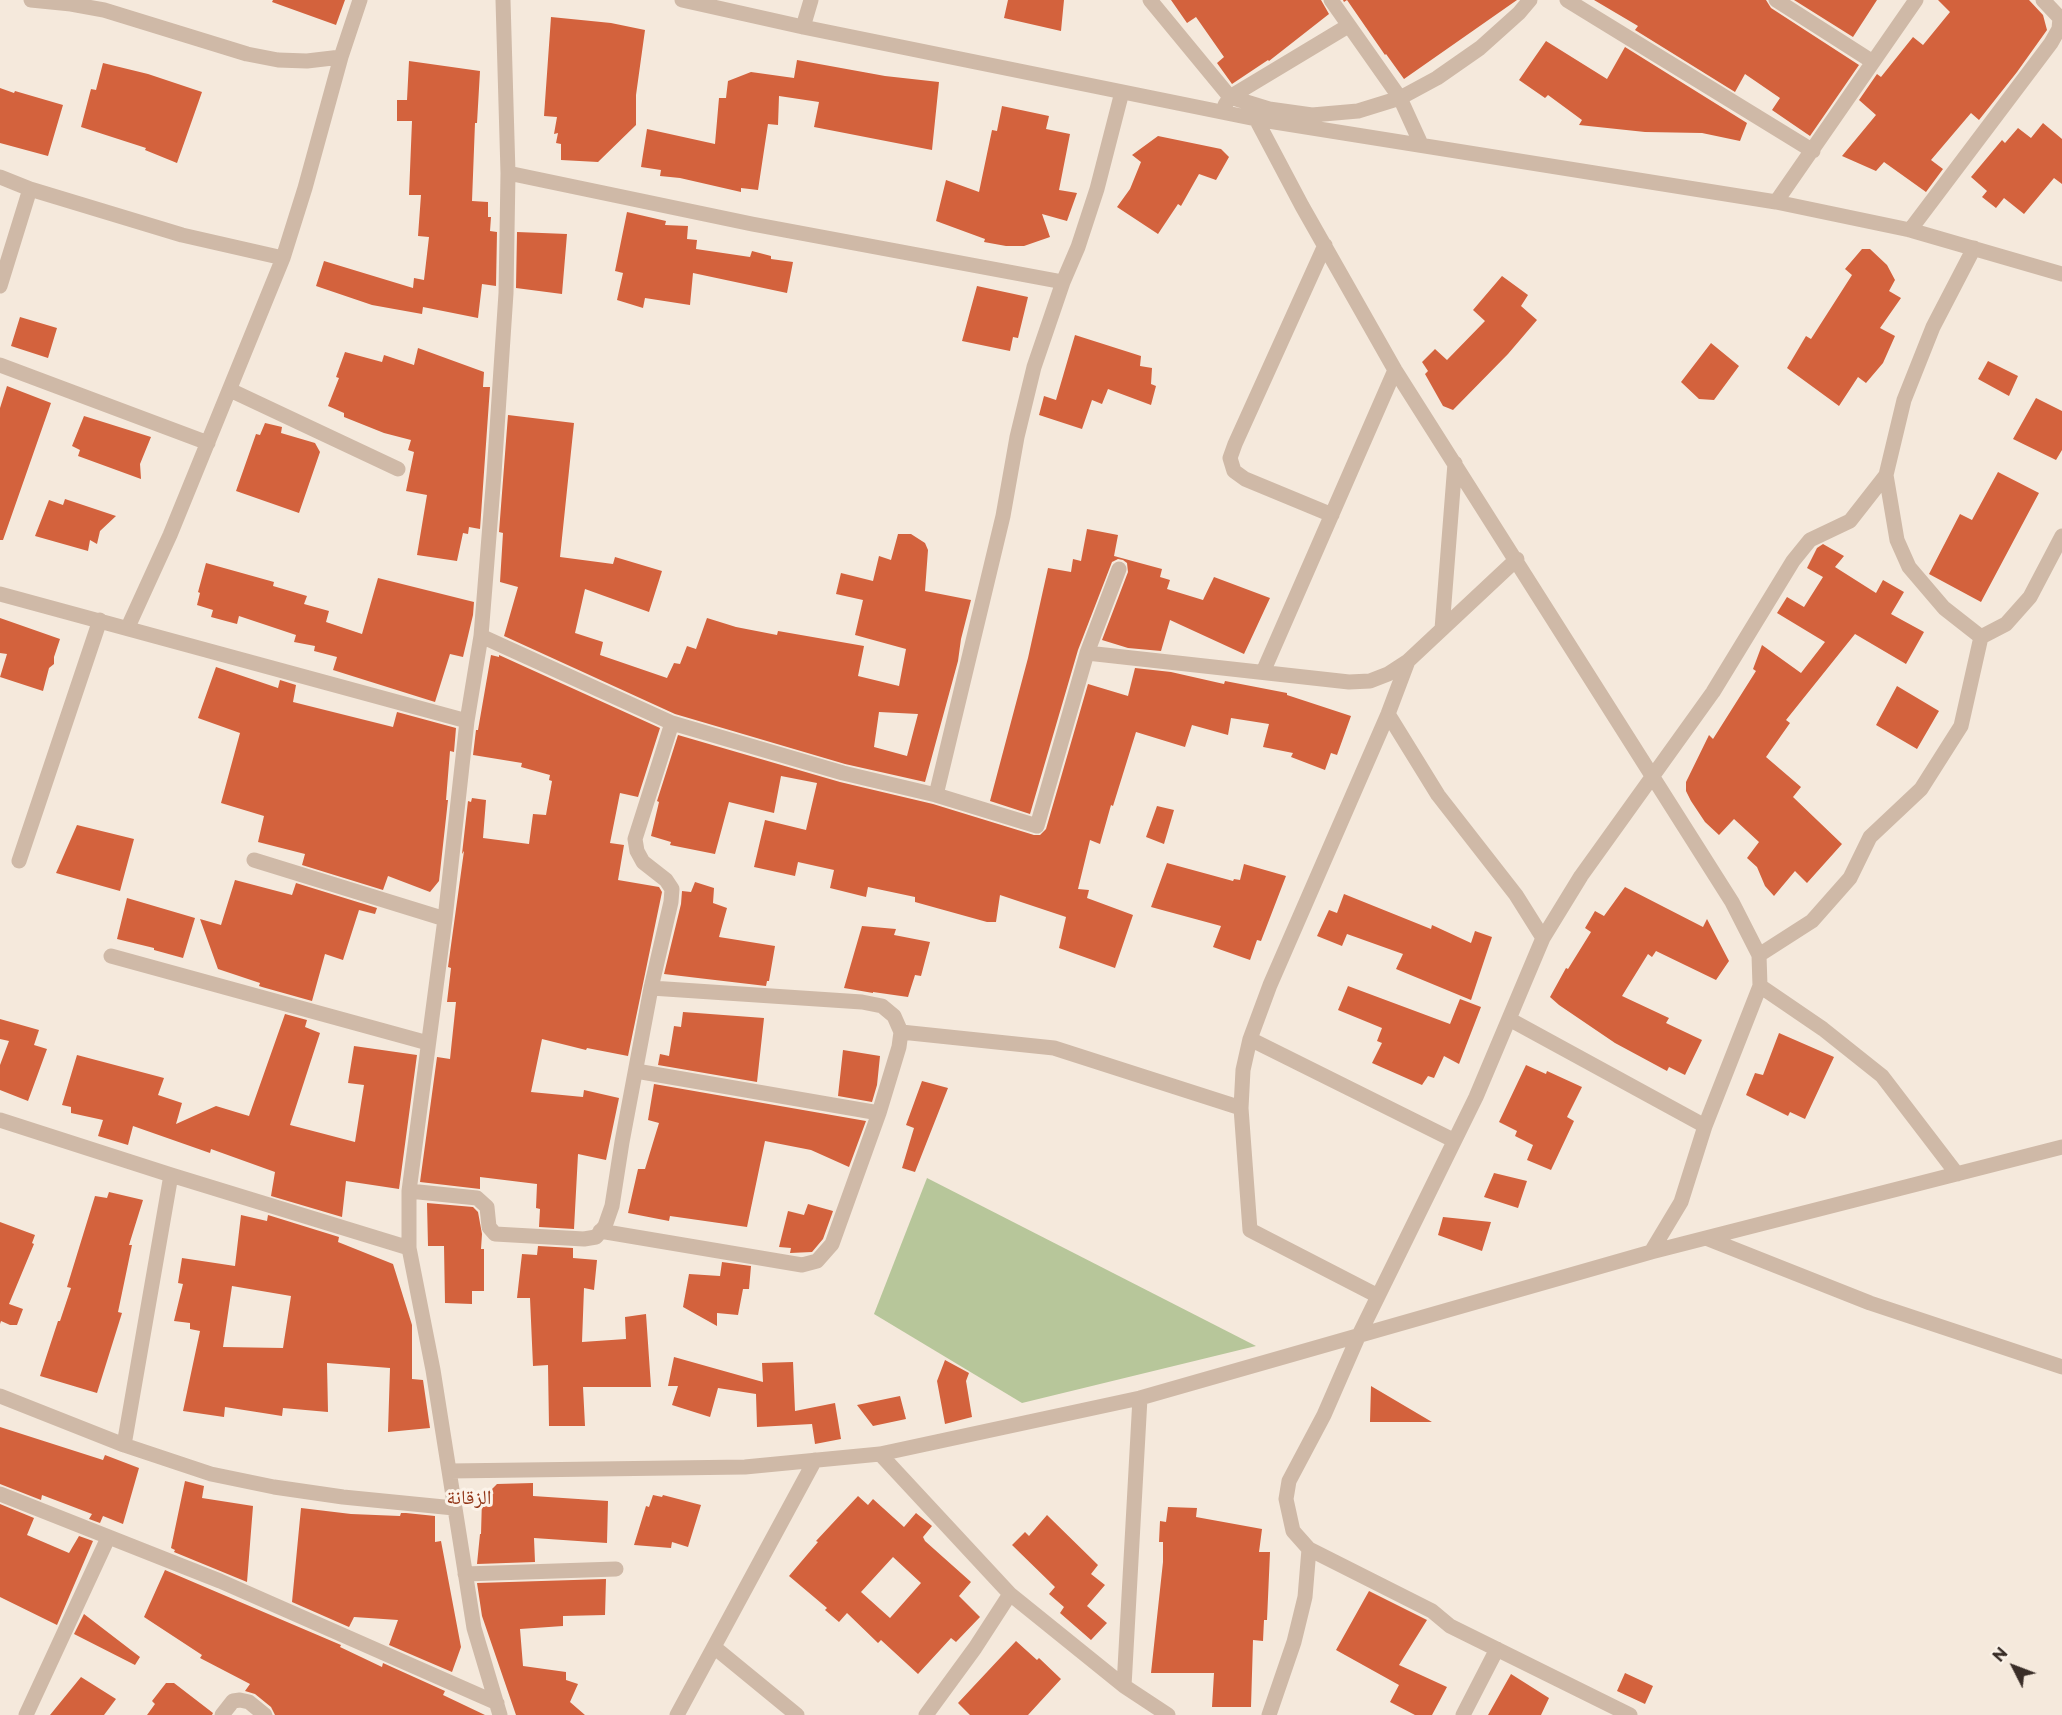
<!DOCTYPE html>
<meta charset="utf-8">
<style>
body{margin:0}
#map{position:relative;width:2062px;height:1715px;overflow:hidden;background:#f5e9dc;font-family:Montserrat,sans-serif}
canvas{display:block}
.north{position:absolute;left:1984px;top:1637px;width:60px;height:60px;-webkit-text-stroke:4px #fcf3e9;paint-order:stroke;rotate:312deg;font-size:16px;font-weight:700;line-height:24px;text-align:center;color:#3a2e28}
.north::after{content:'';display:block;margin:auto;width:21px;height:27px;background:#3a2e28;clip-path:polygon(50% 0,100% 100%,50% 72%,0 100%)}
</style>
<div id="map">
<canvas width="2062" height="1715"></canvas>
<div class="north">N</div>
</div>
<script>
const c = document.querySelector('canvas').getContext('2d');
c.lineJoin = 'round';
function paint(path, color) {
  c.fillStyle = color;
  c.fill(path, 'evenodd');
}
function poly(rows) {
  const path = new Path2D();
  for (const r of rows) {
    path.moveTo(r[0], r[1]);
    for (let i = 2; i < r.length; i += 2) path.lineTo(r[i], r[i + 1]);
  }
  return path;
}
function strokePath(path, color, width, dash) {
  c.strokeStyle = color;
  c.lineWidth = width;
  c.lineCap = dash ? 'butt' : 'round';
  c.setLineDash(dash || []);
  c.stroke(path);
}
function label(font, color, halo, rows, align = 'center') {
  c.font = font + ' Montserrat,"Noto Naskh Arabic",sans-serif';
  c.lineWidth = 6;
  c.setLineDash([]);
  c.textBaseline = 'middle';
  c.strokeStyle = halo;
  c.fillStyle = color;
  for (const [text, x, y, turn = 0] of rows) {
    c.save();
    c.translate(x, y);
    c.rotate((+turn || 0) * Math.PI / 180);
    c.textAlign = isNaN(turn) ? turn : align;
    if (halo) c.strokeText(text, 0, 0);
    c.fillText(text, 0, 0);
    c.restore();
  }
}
paint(poly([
 [927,1178,1256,1346,1022,1403,874,1314]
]), '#b7c69a');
paint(poly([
 [273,0,345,0,336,25,272,2],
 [1008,0,1064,0,1061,31,1004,18],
 [1171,0,1321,0,1329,14,1269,61,1268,60,1232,84,1217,63,1224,57,1196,17,1187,23],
 [1343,0,1517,0,1404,79,1386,54,1385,55,1347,0,1344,2],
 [1594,0,1766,0,1771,8,1859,65,1810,136,1772,110,1780,98,1745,74,1735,92,1635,30,1638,26],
 [1794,0,1877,0,1853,37],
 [1938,0,2029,0,2043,15,2047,30,2017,72,1979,120,1971,113,1931,160,1943,169,1926,192,1884,162,1876,171,1842,156,1876,115,1859,100,1877,74,1881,77,1913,37,1923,45,1950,12],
 [551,17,611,23,645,30,636,95,636,125,598,162,561,160,561,144,556,143,558,133,554,134,557,117,544,116],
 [1546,41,1607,79,1625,47,1747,123,1740,141,1702,133,1645,132,1579,125,1582,120,1548,95,1545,98,1519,80],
 [797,60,885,76,939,82,932,150,814,127,819,102,779,96,778,125,768,124,758,190,741,188,741,192,680,178,660,176,661,170,641,167,647,129,715,144,719,98,726,98,728,81,751,72,794,78],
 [409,61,480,71,477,123,475,123,472,201,488,202,488,217,491,217,490,231,497,232,496,286,482,284,478,318,423,307,422,314,372,305,316,286,324,261,413,288,414,278,424,280,429,237,418,236,421,195,409,195,412,121,397,121,397,100,407,100],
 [103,63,148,74,202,92,177,163,145,150,146,148,81,127,91,89,96,90],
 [0,88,14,93,15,91,63,105,48,156,0,143],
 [1002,106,1049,116,1046,129,1070,134,1059,190,1077,193,1067,221,1042,214,1050,237,1024,246,1006,246,984,242,985,239,936,221,946,180,979,192,992,130,997,131],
 [2043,123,2062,139,2062,184,2054,178,2024,214,2004,198,1996,208,1982,197,1987,191,1971,177,2002,140,2005,143,2018,128,2031,138],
 [1158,136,1221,149,1229,157,1216,180,1199,174,1181,206,1178,204,1158,234,1117,207,1130,189,1141,162,1132,155],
 [627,212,666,221,665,225,688,226,687,239,697,240,696,249,750,257,752,251,771,256,771,259,793,262,787,293,693,273,690,305,645,298,643,308,617,300,623,273,615,271],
 [517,232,567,234,562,294,516,288],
 [1862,249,1870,249,1887,265,1895,280,1889,291,1901,298,1880,328,1895,336,1883,363,1866,383,1858,377,1839,406,1787,368,1806,336,1811,339,1852,275,1845,269],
 [1502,276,1528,295,1521,306,1537,320,1508,354,1453,410,1443,406,1425,374,1428,371,1422,362,1435,349,1447,360,1485,321,1473,310],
 [977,286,1028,297,1018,338,1013,337,1010,351,962,341],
 [20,317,57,328,48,358,11,346],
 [1075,335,1141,356,1140,366,1152,368,1151,384,1156,386,1151,405,1108,389,1102,404,1092,400,1082,429,1039,415,1044,396,1056,400],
 [1711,343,1739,366,1714,400,1699,399,1681,382],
 [418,348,484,372,483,387,490,387,480,529,469,527,468,534,463,533,457,561,417,555,427,495,406,491,414,452,408,450,411,440,384,433,344,417,344,413,328,406,339,378,336,377,345,352,382,362,384,355,414,365],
 [1988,361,2018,376,2009,396,1978,379],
 [7,386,51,403,3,540,0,540,0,408],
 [2036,398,2062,411,2062,450,2056,460,2013,439],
 [508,415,574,423,560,557,613,564,615,557,662,571,649,612,585,589,575,633,603,642,600,655,667,678,674,663,680,664,687,646,696,649,707,618,736,627,777,635,778,631,864,646,858,676,899,686,906,649,855,635,863,600,836,594,841,573,873,581,879,556,891,560,898,534,911,534,925,543,928,550,925,591,971,600,961,639,958,661,925,782,845,764,675,714,504,636,518,587,500,582,503,533,499,532],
 [879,712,918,714,907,756,874,747],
 [84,416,151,437,140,464,141,479,78,456,80,450,72,446],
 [265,423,282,427,281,433,315,443,320,452,299,513,236,491,256,434,260,435],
 [1998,472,2039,493,1981,602,1929,574,1960,514,1972,520],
 [65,499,116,516,100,531,97,544,90,540,88,551,35,536,49,500,63,505],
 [1087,529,1118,535,1114,556,1162,569,1160,577,1170,580,1167,589,1203,600,1214,577,1270,598,1244,654,1170,620,1161,651,1128,648,1102,640,1128,572,1127,563,1123,560,1118,559,1112,562,1078,650,1030,814,990,801,1028,658,1048,568,1071,572,1073,559,1081,561],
 [1823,544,1844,556,1835,567,1876,593,1883,580,1904,592,1891,614,1924,632,1906,664,1855,634,1786,720,1790,723,1766,757,1801,787,1793,797,1842,844,1807,883,1795,871,1774,896,1765,886,1757,867,1747,858,1759,842,1734,819,1719,835,1705,822,1691,801,1686,791,1686,782,1709,735,1713,739,1756,671,1753,669,1762,645,1801,673,1825,642,1777,613,1787,597,1804,607,1823,577,1807,568,1817,548],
 [206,563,274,582,273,586,307,596,304,604,329,611,326,622,362,634,378,578,474,602,473,615,463,657,450,654,435,702,333,670,337,657,314,651,315,646,294,642,296,635,239,616,237,624,211,617,213,610,197,605,200,593,198,592],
 [0,618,60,639,54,657,54,664,49,668,43,691,0,677,7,654,0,653],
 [491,655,499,657,499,655,660,728,638,797,620,793,610,843,624,845,618,880,659,887,662,892,628,1056,587,1048,586,1050,542,1039,531,1092,583,1097,584,1090,619,1098,606,1160,578,1154,574,1229,539,1227,540,1209,536,1208,537,1184,480,1177,480,1189,420,1182,437,1057,450,1059,456,1002,447,1002,451,968,448,967,464,851,462,854,468,801,471,802,472,798,486,800,483,838,529,844,533,814,546,815,552,781,549,780,550,775,521,767,522,763,473,755,476,730,478,730],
 [216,667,278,688,280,680,296,685,293,702,393,727,397,712,456,728,454,752,450,751,446,800,448,800,439,881,430,892,388,876,383,890,302,865,305,854,258,842,264,816,221,803,240,733,198,718],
 [1135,668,1171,672,1224,684,1225,681,1287,693,1287,695,1351,716,1337,755,1331,753,1325,770,1291,757,1293,753,1263,747,1269,724,1231,718,1228,735,1192,725,1185,747,1136,732,1113,806,1111,805,1100,844,1090,840,1078,889,1089,890,1087,898,1133,915,1115,968,1059,948,1066,917,1000,895,996,922,987,922,915,902,915,897,868,887,866,897,830,888,834,870,798,862,795,876,754,867,765,820,806,830,817,783,781,776,774,813,729,802,715,854,670,845,671,842,651,836,659,802,657,801,678,735,840,782,933,804,1034,835,1040,835,1046,829,1088,684,1128,696],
 [1897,686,1939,711,1917,749,1876,725],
 [1157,806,1174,810,1164,844,1146,837],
 [77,825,134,839,120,891,56,873],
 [1167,863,1233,881,1234,879,1240,880,1244,864,1286,876,1261,941,1257,940,1250,960,1213,947,1221,926,1151,907],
 [235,880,292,895,296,883,377,908,375,914,359,910,343,960,325,954,312,1001,262,987,259,986,260,983,218,969,200,919,221,925],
 [695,882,714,888,713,903,727,908,719,937,775,946,769,981,767,981,766,986,664,974,681,904,682,891,691,892],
 [1625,887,1703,927,1707,919,1729,961,1716,980,1656,951,1652,957,1648,954,1622,996,1669,1018,1666,1023,1702,1040,1685,1075,1669,1067,1667,1071,1615,1043,1559,1005,1550,997,1566,968,1568,969,1591,932,1585,928,1595,911,1604,916],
 [1344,894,1431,929,1432,925,1471,943,1475,931,1492,937,1471,1000,1396,969,1403,954,1347,934,1342,946,1317,936,1329,910,1337,913],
 [127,898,195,918,183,958,154,950,154,948,117,939],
 [862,926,896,929,894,935,930,942,921,976,915,975,908,997,873,992,873,993,844,988],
 [1348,986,1450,1024,1460,999,1481,1007,1459,1064,1444,1056,1434,1078,1428,1076,1422,1085,1372,1063,1382,1043,1377,1041,1382,1028,1338,1010],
 [683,1012,764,1018,757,1082,658,1065,660,1054,669,1056,674,1026,681,1027],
 [285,1014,307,1020,305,1027,320,1033,290,1125,355,1142,364,1085,348,1083,354,1046,417,1055,399,1189,346,1181,342,1217,271,1196,275,1172,211,1149,210,1153,133,1126,128,1145,98,1136,103,1120,71,1113,71,1107,62,1105,77,1055,164,1078,158,1095,182,1103,176,1124,216,1106,249,1116],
 [0,1019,39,1030,34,1045,47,1049,28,1101,0,1090,0,1065,9,1041,0,1039],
 [1779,1033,1834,1057,1805,1119,1790,1112,1788,1116,1746,1095,1755,1073,1763,1075],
 [843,1050,880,1056,877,1085,872,1102,838,1096],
 [1526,1065,1546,1074,1547,1071,1582,1087,1567,1117,1574,1121,1551,1170,1527,1160,1533,1145,1515,1136,1517,1131,1499,1122],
 [922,1081,948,1088,915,1172,902,1168,914,1128,906,1125],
 [654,1084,866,1121,849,1167,811,1150,765,1141,747,1227,670,1216,669,1221,628,1213,638,1169,645,1169,659,1123,648,1120],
 [1494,1173,1527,1181,1518,1208,1484,1197],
 [109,1192,143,1200,129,1245,132,1245,118,1312,122,1313,97,1393,40,1376,58,1321,60,1321,71,1288,67,1287,95,1196,107,1198],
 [427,1203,473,1207,478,1212,482,1234,481,1249,484,1249,484,1291,472,1291,472,1304,445,1303,444,1246,428,1246],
 [808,1204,833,1211,832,1214,823,1239,812,1252,790,1253,791,1248,779,1247,788,1211,804,1215],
 [241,1215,267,1221,268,1215,339,1237,338,1242,393,1264,412,1325,412,1379,423,1380,430,1428,388,1432,390,1368,327,1363,328,1412,283,1408,282,1416,225,1407,224,1417,183,1411,200,1331,190,1329,190,1323,174,1321,183,1284,178,1283,182,1258,235,1266],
 [232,1286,291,1296,283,1348,223,1347],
 [1443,1217,1491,1222,1482,1251,1438,1235],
 [0,1222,35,1235,32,1243,34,1244,9,1304,23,1309,17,1325,10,1325,1,1321,0,1324],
 [538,1246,573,1248,573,1258,597,1260,594,1290,584,1288,582,1342,626,1339,625,1317,646,1314,651,1387,583,1387,585,1426,549,1426,548,1365,533,1366,530,1298,517,1298,522,1254,537,1255],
 [722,1262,751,1266,749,1289,743,1289,738,1315,717,1313,717,1326,683,1307,689,1274,720,1276],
 [674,1357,763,1382,762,1363,793,1362,795,1411,835,1403,841,1439,815,1444,812,1424,757,1427,756,1394,718,1388,710,1417,672,1405,678,1386,668,1386],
 [945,1360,969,1373,966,1381,972,1417,945,1424,937,1381],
 [1371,1386,1432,1422,1370,1422],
 [900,1396,906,1419,873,1426,857,1405],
 [0,1427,103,1460,105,1455,139,1468,123,1524,103,1516,100,1523,89,1519,92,1514,42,1495,41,1500,0,1484],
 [185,1481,204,1486,202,1498,253,1506,247,1582,174,1552,175,1550,171,1548],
 [533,1483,533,1496,608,1501,607,1543,534,1538,535,1562,477,1564,480,1534,481,1534,482,1499,497,1484],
 [653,1495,662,1497,663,1495,701,1505,688,1547,672,1542,671,1548,634,1545,646,1506,649,1507],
 [858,1496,868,1505,873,1499,904,1527,916,1513,932,1526,923,1537,925,1541,971,1582,959,1596,980,1617,956,1642,951,1638,918,1674,881,1640,878,1643,847,1613,839,1622,825,1610,827,1608,789,1576,818,1542,816,1541],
 [893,1557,921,1583,890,1618,861,1592],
 [0,1504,34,1518,27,1535,69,1553,79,1536,93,1541,57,1625,0,1597],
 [1168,1507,1197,1508,1196,1517,1262,1529,1259,1552,1270,1552,1267,1620,1264,1620,1263,1641,1253,1640,1251,1707,1212,1707,1214,1673,1151,1673,1163,1562,1163,1542,1159,1542,1160,1521,1166,1522],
 [301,1508,351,1514,400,1516,401,1513,406,1513,435,1516,435,1542,441,1541,461,1647,452,1672,389,1645,398,1620,354,1617,349,1627,292,1602],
 [1047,1515,1098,1565,1091,1574,1105,1585,1087,1606,1107,1623,1091,1640,1060,1613,1064,1607,1049,1594,1055,1587,1012,1545,1025,1532,1029,1536],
 [165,1570,341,1645,340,1647,382,1667,383,1663,445,1691,443,1695,485,1715,275,1715,271,1707,255,1694,245,1691,250,1684,200,1658,202,1655,144,1617],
 [606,1579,605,1615,563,1616,563,1626,520,1629,523,1666,566,1672,566,1680,578,1684,570,1702,585,1715,516,1715,482,1616,477,1583],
 [1369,1591,1427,1620,1399,1665,1447,1687,1432,1715,1415,1715,1390,1702,1399,1685,1336,1650],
 [84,1614,140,1657,135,1665,74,1634],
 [1016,1641,1037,1660,1039,1658,1061,1679,1028,1715,970,1715,958,1703],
 [1625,1673,1653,1686,1645,1704,1617,1691],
 [1511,1674,1549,1698,1541,1715,1488,1715],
 [81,1677,116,1699,104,1715,50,1715],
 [166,1683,174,1683,213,1713,212,1715,147,1715,155,1704,152,1701]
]), '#d3623d');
strokePath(poly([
 [31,0,71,4,104,10,247,54,278,60,307,61,341,57],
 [682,0,803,27,1256,119,1776,202,1910,230,2062,274],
 [1150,0,1230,97,1225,105],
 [1331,0,1400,98,1421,144],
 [1567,0,1813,151],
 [1776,0,1873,62],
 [803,27,811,0],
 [1230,97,1269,109,1312,115,1358,111,1400,98,1437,78,1480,48,1519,13,1530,0],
 [1230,97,1348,26],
 [1256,119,1302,206,1395,370,1732,902,1759,955,1760,986,1705,1126,1681,1202,1651,1252],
 [508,173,752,224,1063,282],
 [0,177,30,189,182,235,283,258],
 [1776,202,1916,0],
 [1910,230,2051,43,2059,29,2060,18,2043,0],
 [1325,245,1235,444,1230,458,1234,471,1245,479,1332,515],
 [1974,248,1933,327,1904,400,1886,475,1897,540,1909,567,1944,608,1981,637,2006,624,2030,597,2062,536],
 [0,286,30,189],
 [0,365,208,443],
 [230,390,398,469],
 [0,594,467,721],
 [128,627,170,535,283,258,305,188,341,57,360,0],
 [1442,629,1455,463],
 [481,636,672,723,843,773,936,795,1037,826,1087,653,1119,569],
 [1087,653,1349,682,1370,681,1388,674,1408,661,1517,559],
 [1263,672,1395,370],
 [1388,714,1438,795,1516,895,1543,938],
 [936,795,1003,516,1017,437,1034,367,1063,282,1078,247,1097,189,1122,92],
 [254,860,445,919],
 [19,861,100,620],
 [1759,955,1812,921,1850,878,1870,837,1921,789,1961,726,1981,637],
 [111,956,428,1043],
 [1760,986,1823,1029,1882,1076,1957,1174],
 [1509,1019,1705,1126],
 [901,1032,1054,1048,1241,1108],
 [1250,1039,1453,1140],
 [636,1071,879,1113],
 [0,1120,171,1175,409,1248],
 [409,1191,477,1198,487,1207,489,1227,495,1234,584,1239,596,1237,605,1226,612,1206,622,1142,651,988,671,902,672,889,666,880,643,862,637,851,635,839,672,723],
 [600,1231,802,1265,817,1261,832,1244,879,1113,899,1047,901,1032,894,1016,882,1006,862,1002,651,988],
 [1706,1238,1870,1303,2062,1367],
 [1378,1296,1250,1230,1241,1108,1243,1070,1250,1039,1270,985,1388,714,1408,661],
 [0,1396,124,1445,211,1474,274,1487,343,1497,454,1508],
 [124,1445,171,1175],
 [880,1454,1010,1594,1124,1686,1168,1715],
 [450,1471,745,1467,880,1454,1140,1398,1651,1252,2062,1147],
 [0,1494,220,1581,497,1703],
 [465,1574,616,1569],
 [714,1647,797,1715],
 [1124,1686,1140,1398],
 [26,1715,108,1538],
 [222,1715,233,1701,240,1700,249,1702,265,1715],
 [500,1715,474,1628,433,1370,409,1248,409,1191,445,919,467,721,481,636,494,474,506,293,508,173,503,0],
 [677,1715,815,1460],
 [926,1715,975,1648,1010,1594],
 [1269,1715,1294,1642,1305,1597,1309,1549],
 [1463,1715,1497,1649],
 [1630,1715,1450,1626,1432,1611,1309,1549,1293,1531,1286,1499,1289,1481,1324,1415,1358,1337,1476,1097,1543,938,1581,876,1713,692,1793,561,1810,540,1850,521,1886,475]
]), '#cfb9a7', 15);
label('20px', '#923618', '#fcf3e9', [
 ["الزقانة",469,1498]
]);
</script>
